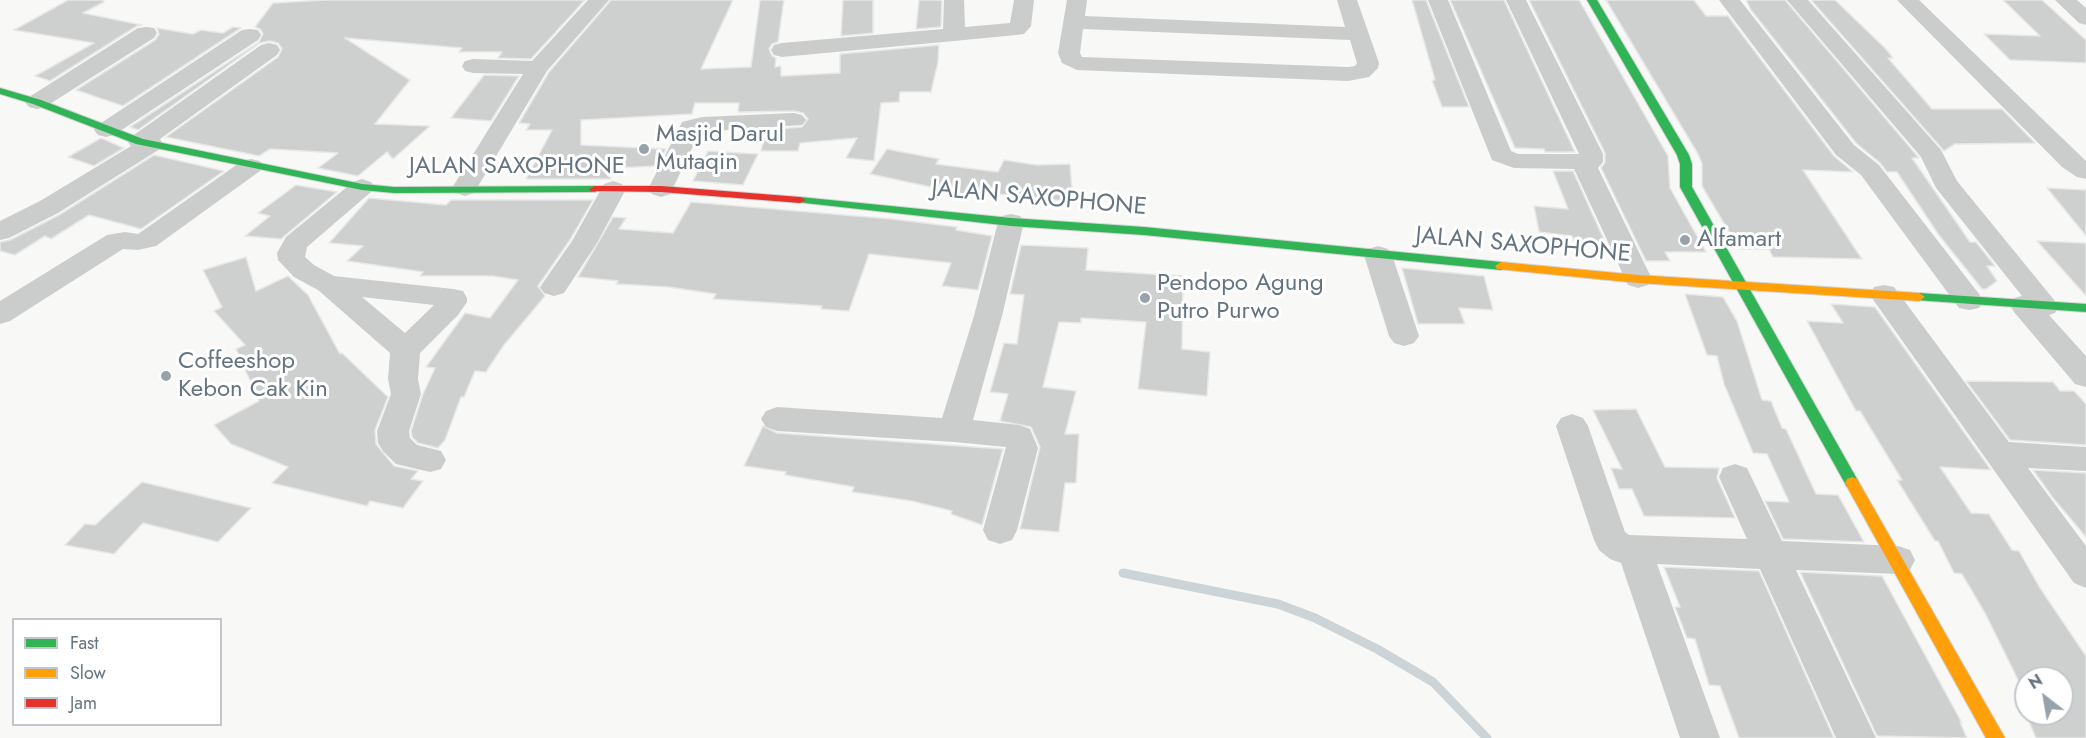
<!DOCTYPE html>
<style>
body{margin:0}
#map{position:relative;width:2086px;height:738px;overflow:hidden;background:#f8f8f7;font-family:Jost,sans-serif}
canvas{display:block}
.legend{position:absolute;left:12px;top:618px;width:210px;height:108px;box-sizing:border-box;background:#fff;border:2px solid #c1c7cc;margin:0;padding:8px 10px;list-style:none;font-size:18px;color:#657480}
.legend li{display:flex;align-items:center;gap:12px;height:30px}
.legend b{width:30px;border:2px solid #c1c7cc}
.north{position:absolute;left:2014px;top:666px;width:60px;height:60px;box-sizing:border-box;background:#fff;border:2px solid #c1c7cc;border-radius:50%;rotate:329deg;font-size:16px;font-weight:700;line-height:24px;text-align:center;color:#657480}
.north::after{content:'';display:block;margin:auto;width:21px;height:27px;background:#98a2aa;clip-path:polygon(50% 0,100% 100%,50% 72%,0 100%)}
</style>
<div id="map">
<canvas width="2086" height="738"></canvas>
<ul class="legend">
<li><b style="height:8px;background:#30b455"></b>Fast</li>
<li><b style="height:8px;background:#ff9f0a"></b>Slow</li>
<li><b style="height:8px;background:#e5322d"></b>Jam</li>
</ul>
<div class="north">N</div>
</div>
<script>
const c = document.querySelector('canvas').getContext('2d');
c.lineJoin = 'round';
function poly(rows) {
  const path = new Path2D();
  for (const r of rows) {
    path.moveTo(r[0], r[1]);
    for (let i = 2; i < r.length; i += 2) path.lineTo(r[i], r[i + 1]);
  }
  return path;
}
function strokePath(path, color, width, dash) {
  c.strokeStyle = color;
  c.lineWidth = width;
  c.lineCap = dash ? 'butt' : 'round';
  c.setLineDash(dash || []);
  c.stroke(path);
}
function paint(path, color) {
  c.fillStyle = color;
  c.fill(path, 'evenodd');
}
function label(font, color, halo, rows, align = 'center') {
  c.font = font + ' Jost,sans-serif';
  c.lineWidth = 6;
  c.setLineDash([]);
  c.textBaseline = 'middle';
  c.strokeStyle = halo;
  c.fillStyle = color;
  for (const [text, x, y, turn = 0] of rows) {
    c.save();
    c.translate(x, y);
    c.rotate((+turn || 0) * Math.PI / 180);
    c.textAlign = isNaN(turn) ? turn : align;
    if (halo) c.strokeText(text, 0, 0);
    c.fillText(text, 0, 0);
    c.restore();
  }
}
strokePath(poly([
 [1123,573,1278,604,1315,618,1377,649,1433,682,1487,738]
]), '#cdd4d7', 9);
const building = poly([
 [68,0,103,0,104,2,83,13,142,25,137,26,50,81,35,76,94,43,14,30,68,0],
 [325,0,585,0,531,59,498,58,502,52,459,52,462,48,345,38,410,80,375,124,430,126,393,159,387,152,358,176,318,168,338,153,270,149,259,156,166,137,278,57,282,49,278,43,270,41,260,43,138,130,130,127,259,42,263,34,260,29,255,27,273,3,325,0],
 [611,0,733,0,701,69,751,67,760,0,784,0,778,42,772,44,769,49,772,56,776,58,775,67,781,66,781,76,840,73,840,54,939,45,938,62,931,92,900,92,899,102,881,103,874,161,846,158,857,138,800,143,798,151,761,151,766,130,802,127,808,119,803,113,794,111,738,112,739,103,695,103,692,114,581,120,581,145,666,149,657,166,615,168,610,179,526,179,552,130,526,130,530,124,519,123,549,72,611,0],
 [843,0,873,0,873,33,841,36,843,0],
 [919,0,942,0,941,27,916,29,919,0],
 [1412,0,1426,0,1469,107,1442,107,1432,80,1435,80,1412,0],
 [1450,0,1504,0,1575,152,1545,152,1544,149,1515,148,1450,0],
 [1529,0,1579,0,1668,156,1670,188,1706,252,1665,252,1670,261,1646,261,1601,168,1605,162,1605,153,1529,0],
 [1606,0,1694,0,1706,16,1728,16,1834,156,1853,172,1803,170,1862,259,1773,257,1769,249,1739,249,1702,186,1702,164,1698,154,1606,0],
 [1746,0,1785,0,1919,158,1912,158,1970,242,1976,242,1995,266,1987,266,1997,281,1986,289,1982,289,1938,234,1897,172,1887,172,1880,163,1856,143,1751,10,1746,0],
 [1811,0,1835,0,1886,49,1893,58,1888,58,1932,109,2002,109,2035,143,1955,144,1944,151,1811,0],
 [2003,0,2042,0,2086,40,2086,63,2010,60,1984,34,2040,36,2003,0],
 [233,27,241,28,123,106,76,90,155,40,159,34,157,28,193,34,201,30,223,33,233,27],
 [484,75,519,76,491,121,451,118,484,75],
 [101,138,124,148,94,166,68,157,101,138],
 [887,149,939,159,936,164,998,172,1004,160,1037,165,1070,164,1073,202,970,191,968,195,870,174,887,149],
 [708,151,739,153,758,154,743,185,693,181,708,151],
 [154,155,224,171,141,229,89,215,51,239,45,236,15,255,0,251,0,242,10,240,59,215,154,155],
 [1553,171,1573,171,1606,244,1575,243,1572,236,1539,232,1534,206,1568,209,1553,171],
 [296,185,337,192,281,239,245,236,270,216,258,213,296,185],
 [2047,188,2086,190,2086,236,2047,188],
 [369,198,446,205,451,200,593,200,570,240,538,286,545,296,504,345,486,372,475,371,464,397,461,397,445,440,438,448,418,443,412,437,411,431,423,394,435,368,426,367,465,313,490,318,518,280,492,276,420,276,423,272,347,261,363,246,329,243,369,198],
 [691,202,892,219,957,227,956,230,992,236,978,290,942,286,951,263,869,254,849,311,821,309,822,306,713,299,716,294,668,287,616,284,618,281,578,277,613,217,626,218,619,229,673,233,691,202],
 [2037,241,2086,243,2086,296,2037,241],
 [1021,245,1088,248,1086,270,1183,276,1182,349,1210,352,1207,396,1138,389,1146,322,1081,318,1081,323,1059,322,1043,387,1076,391,1065,434,1079,434,1076,483,1065,483,1059,532,1020,529,1040,447,1031,427,1000,421,1008,394,990,392,1004,343,1017,344,1024,295,1010,294,1021,245],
 [246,257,256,291,288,276,308,295,340,354,342,353,388,397,375,430,376,444,394,466,418,471,411,479,423,481,403,508,370,501,367,506,272,483,288,467,231,444,214,425,259,401,236,349,245,345,214,311,222,307,203,270,246,257],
 [1402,268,1484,276,1493,310,1459,308,1465,324,1418,324,1402,268],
 [1685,294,1723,297,1737,321,1762,400,1771,401,1782,428,1786,429,1816,494,1838,495,1864,542,1783,539,1765,501,1789,502,1767,454,1753,453,1724,384,1717,356,1707,355,1685,294],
 [1831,304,1875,307,1991,470,1940,467,1971,513,1989,514,2012,550,2019,551,2040,588,2086,656,2086,738,2036,738,2015,689,2023,690,1986,615,1962,574,1954,573,1938,541,1935,541,1897,480,1902,480,1860,411,1856,411,1807,321,1843,323,1831,304],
 [2026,678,2062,678,2062,714,2026,714,2026,678],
 [1966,381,2053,382,2060,391,2074,391,2086,404,2086,445,2010,440,1966,381],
 [1636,409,1665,467,1719,468,1717,478,1735,518,1644,516,1632,489,1619,489,1611,468,1622,469,1593,410,1636,409],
 [763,426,777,433,1003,449,982,525,951,514,952,511,912,501,852,492,854,487,785,475,786,472,744,466,763,426],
 [2033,470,2086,473,2086,537,2053,498,2033,470],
 [142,482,251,508,218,542,143,523,114,554,65,545,85,524,95,525,142,482],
 [1664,567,1759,571,1834,738,1739,738,1720,686,1709,685,1695,639,1687,638,1675,607,1680,607,1664,567],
 [1800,572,1882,576,1962,723,1960,722,1967,738,1877,736,1800,572]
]);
paint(building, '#ced0d0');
strokePath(building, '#e8e8e7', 1.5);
const fast = poly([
 [1587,0,1597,0,1689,155,1692,164,1692,187,1857,479,1859,483,1857,487,1847,487,1680,187,1680,164,1677,155,1587,0],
 [0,88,41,100,143,139,362,184,394,187,595,186,601,189,595,192,394,193,362,190,136,144,33,104,0,94,0,88],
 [800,197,1011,218,1144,227,1501,262,1507,266,1501,270,1144,235,1011,226,796,202,794,200,796,198,800,197],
 [1919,293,2086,304,2086,312,1915,300,1913,297,1919,293]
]);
const slow = poly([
 [1501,262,1638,275,1919,293,1925,297,1919,301,1638,283,1497,269,1495,266,1501,262],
 [1852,477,1857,479,2005,738,1986,738,1845,483,1847,479,1852,477]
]);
const jam = poly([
 [595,186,661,186,800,197,806,200,800,203,661,192,591,191,589,189,595,186]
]);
strokePath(fast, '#d5d6d7', 2);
strokePath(slow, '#d5d6d7', 2);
strokePath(jam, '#d5d6d7', 2);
paint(poly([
 [588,0,609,0,547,71,474,193,465,196,456,193,452,188,523,74,473,73,465,71,462,66,465,61,473,59,532,61,588,0],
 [944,0,964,0,965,27,1010,23,1014,0,1034,0,1031,26,1024,34,1016,35,954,41,782,57,774,55,771,50,774,45,782,43,943,29,944,0],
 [1067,0,1087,0,1085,16,1345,27,1337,0,1357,0,1379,63,1378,68,1369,77,1348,81,1077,70,1062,63,1058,53,1067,0],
 [1083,29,1350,40,1357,63,1355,66,1348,67,1082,57,1080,53,1083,29],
 [1428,0,1448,0,1511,151,1518,154,1579,154,1506,0,1526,0,1603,154,1603,162,1598,168,1652,279,1648,285,1638,288,1628,285,1574,169,1514,168,1492,160,1428,0],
 [1719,0,1740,0,1854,145,1879,165,1979,294,1983,301,1979,308,1969,310,1959,308,1861,175,1836,155,1719,0],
 [1787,0,1808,0,1941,150,1957,181,2059,306,2055,313,2049,315,2086,356,2086,387,2075,384,2014,312,2010,305,2014,298,2022,296,1936,188,1921,157,1787,0],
 [1897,0,1919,0,2086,161,2086,179,2077,177,2062,167,1897,0],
 [2055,0,2077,0,2086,8,2086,25,2079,23,2055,0],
 [146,27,154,28,157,33,154,38,45,107,37,109,29,107,25,102,29,97,138,28,146,27],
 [250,29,258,30,261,35,258,40,114,135,106,137,98,135,94,130,98,125,242,30,250,29],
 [269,43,277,45,280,50,277,55,160,139,163,144,160,149,58,213,9,238,0,240,0,221,40,201,131,146,128,142,131,137,261,45,269,43],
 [794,113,802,115,806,120,802,125,700,132,670,194,661,197,652,194,648,189,682,122,702,117,794,113],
 [251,159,260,161,263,166,260,171,156,246,138,250,123,249,10,321,0,324,0,301,107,235,125,232,138,234,242,161,251,159],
 [362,179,371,182,375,187,371,192,307,247,305,257,314,265,334,276,453,289,463,291,467,298,467,302,458,315,420,353,418,379,421,394,409,431,410,438,417,445,441,451,446,460,441,469,430,472,396,464,383,451,378,443,377,431,391,394,388,379,390,353,318,290,294,277,278,260,277,253,286,237,353,182,362,179],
 [362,297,434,305,405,333,362,297],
 [613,181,622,184,626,189,597,243,564,293,554,296,544,293,540,287,572,241,604,184,613,181],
 [1011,214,1020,216,1024,222,1002,316,973,420,1019,425,1030,429,1038,448,1017,530,1012,540,1000,544,988,540,983,530,1006,447,954,442,777,431,766,427,761,419,766,411,777,407,942,418,974,316,998,222,1002,216,1011,214],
 [1378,246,1388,249,1392,255,1419,336,1414,343,1404,346,1394,343,1389,336,1364,255,1368,249,1378,246],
 [1884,285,1894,287,2009,442,2086,447,2086,471,2028,468,2086,546,2086,588,2074,583,1874,301,1870,294,1874,287,1884,285],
 [1572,414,1583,418,1588,426,1625,532,1629,535,1747,539,1719,477,1723,468,1735,464,1747,468,1782,541,1898,546,1910,550,1915,560,1910,570,1898,574,1796,570,1876,738,1836,738,1760,569,1657,564,1720,738,1680,738,1621,563,1610,559,1599,550,1594,540,1556,426,1561,418,1572,414]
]), '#cbcccc');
paint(fast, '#30b455');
paint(slow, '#ff9f0a');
paint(jam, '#e5322d');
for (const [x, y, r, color] of [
 [644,149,6,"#98a2aa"],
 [1685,240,6,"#98a2aa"],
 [1145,298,6,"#98a2aa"],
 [166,376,6,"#98a2aa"]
]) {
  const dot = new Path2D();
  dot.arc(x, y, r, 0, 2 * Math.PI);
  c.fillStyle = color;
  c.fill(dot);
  strokePath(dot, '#fff', 2);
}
label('24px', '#657480', '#fff', [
 ["Masjid Darul",656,135],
 ["Mutaqin",656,163],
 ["Alfamart",1697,240],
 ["Pendopo Agung",1157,284],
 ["Putro Purwo",1157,312],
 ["Coffeeshop",178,362],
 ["Kebon Cak Kin",178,390]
], 'left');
label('24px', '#657480', '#fff', [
 ["JALAN SAXOPHONE",517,167],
 ["JALAN SAXOPHONE",1039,199,5],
 ["JALAN SAXOPHONE",1523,246,5]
]);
</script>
